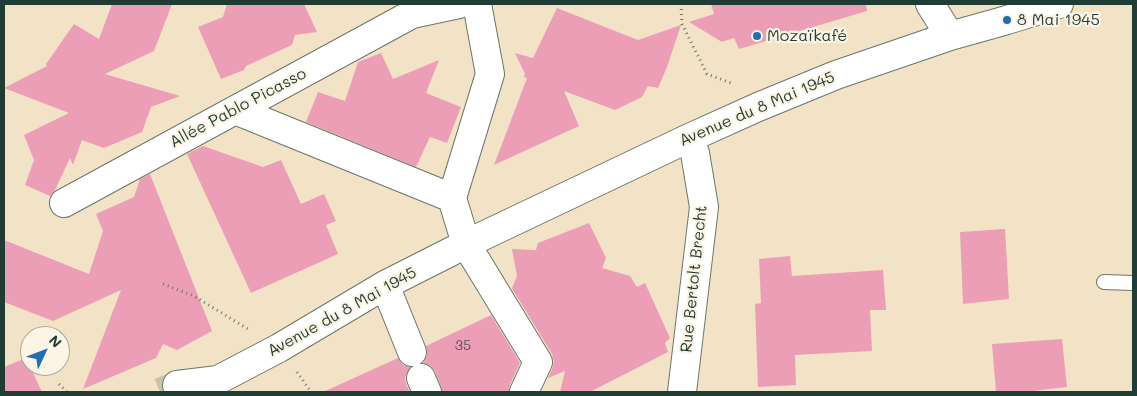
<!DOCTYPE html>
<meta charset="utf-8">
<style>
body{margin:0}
#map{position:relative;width:1137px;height:396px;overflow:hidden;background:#f3e3c6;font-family:Mali,sans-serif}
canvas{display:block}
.frame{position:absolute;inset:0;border:5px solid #1f3d34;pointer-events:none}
.north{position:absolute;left:20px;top:326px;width:50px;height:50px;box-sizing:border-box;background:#fcf5e5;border:1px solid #a4ab9e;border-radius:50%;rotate:47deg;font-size:14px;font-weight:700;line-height:20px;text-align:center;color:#1f3d34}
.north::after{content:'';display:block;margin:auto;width:18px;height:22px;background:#1f6fb2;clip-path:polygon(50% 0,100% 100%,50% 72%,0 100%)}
</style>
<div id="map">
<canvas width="1137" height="396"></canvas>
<div class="frame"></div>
<div class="north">N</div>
</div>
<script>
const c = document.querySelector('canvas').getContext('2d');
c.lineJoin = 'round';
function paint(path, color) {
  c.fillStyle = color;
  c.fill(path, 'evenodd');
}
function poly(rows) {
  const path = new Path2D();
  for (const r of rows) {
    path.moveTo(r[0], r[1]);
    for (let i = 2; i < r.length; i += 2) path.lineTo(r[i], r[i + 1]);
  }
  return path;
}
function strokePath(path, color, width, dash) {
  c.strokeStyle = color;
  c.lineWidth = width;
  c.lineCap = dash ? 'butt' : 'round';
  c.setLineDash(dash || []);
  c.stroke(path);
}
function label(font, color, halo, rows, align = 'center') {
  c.font = font + ' Mali,sans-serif';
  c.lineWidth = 4.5;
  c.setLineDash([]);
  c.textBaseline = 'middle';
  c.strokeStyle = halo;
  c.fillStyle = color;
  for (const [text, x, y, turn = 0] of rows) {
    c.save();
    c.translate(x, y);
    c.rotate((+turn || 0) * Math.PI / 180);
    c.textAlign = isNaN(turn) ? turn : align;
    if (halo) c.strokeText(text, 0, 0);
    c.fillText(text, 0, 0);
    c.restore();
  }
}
paint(poly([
 [112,4,172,4,154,51,105,74,180,96,151,107,142,132,104,148,82,140,73,165,70,158,54,192,50,196,25,185,34,160,24,135,69,113,4,88,47,66,46,64,74,24,99,39],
 [227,4,304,4,317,32,295,35,292,45,246,66,244,70,221,79,198,27,223,17],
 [711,4,866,4,867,11,739,49,734,38,722,42,689,22,714,14],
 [557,8,638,40,681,25,667,67,658,88,648,86,642,97,615,110,564,91,579,126,494,165,527,78,524,77,525,74,515,53,533,58],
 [381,53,393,79,439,60,426,93,461,107,447,143,430,137,416,167,306,122,318,92,345,101,358,62],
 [203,146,263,167,281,160,301,204,324,194,336,221,326,225,338,254,251,293,187,154],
 [150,174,212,331,177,350,163,344,156,358,83,389,121,290,53,321,4,302,4,240,89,274,103,231,96,214,134,197,140,179],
 [589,223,606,258,602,268,630,276,637,287,645,283,670,338,665,343,668,352,590,392,560,392,565,371,548,378,552,369,554,362,552,354,513,290,512,288,517,276,512,249,536,250,538,243],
 [1005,229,1009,299,963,304,960,232],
 [790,256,792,276,883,270,886,310,870,310,872,351,795,355,796,385,758,387,755,304,761,303,759,259],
 [491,315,520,363,510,385,509,392,442,392,441,386,435,371,430,365,423,363,427,355,426,346],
 [1062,339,1067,387,1024,392,996,392,992,344],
 [26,358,42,392,4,392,4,367],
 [398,358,403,365,410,367,405,377,406,384,410,392,323,392]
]), '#ec9eb7');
strokePath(poly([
 [160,392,177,385]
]), '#c9c2a9', 28, [28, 14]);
const lane = poly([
 [1104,282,1133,283]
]);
const street = poly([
 [477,4,490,74,452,198,466,244,538,362,524,392],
 [930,4,950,36],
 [235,110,452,198],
 [64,203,412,14,459,4],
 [385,285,412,352],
 [421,378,427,392],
 [177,385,218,380],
 [206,392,218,380,279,348,385,285,466,244,687,139,758,107,836,75,950,36,1007,20,1059,4],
 [682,392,704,207,695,153,687,139]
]);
strokePath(lane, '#697767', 16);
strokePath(street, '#697767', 30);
strokePath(poly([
 [681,4,682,24,707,74,731,83],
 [163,284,194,296,248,329],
 [297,372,311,392],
 [59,384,67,392]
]), '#697767', 3, [1, 4]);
strokePath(lane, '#fff', 14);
strokePath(street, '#fff', 28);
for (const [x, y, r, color] of [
 [1007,20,5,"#1f6fb2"],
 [757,36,5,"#1f6fb2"]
]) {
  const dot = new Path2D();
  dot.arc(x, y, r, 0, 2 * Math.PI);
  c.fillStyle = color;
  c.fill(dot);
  strokePath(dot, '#fcf5e5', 2);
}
label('14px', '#525555', null, [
 ["35",463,346]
]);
label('16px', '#1f3d34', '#fcf5e5', [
 ["8 Mai 1945",1017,20],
 ["Mozaïkafé",767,36]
], 'left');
label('16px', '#1f3d34', '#fcf5e5', [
 ["Allée Pablo Picasso",238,108,-28],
 ["Avenue du 8 Mai 1945",757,109,-23],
 ["Rue Bertolt Brecht",694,279,-84],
 ["Avenue du 8 Mai 1945",342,312,-29]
]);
</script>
